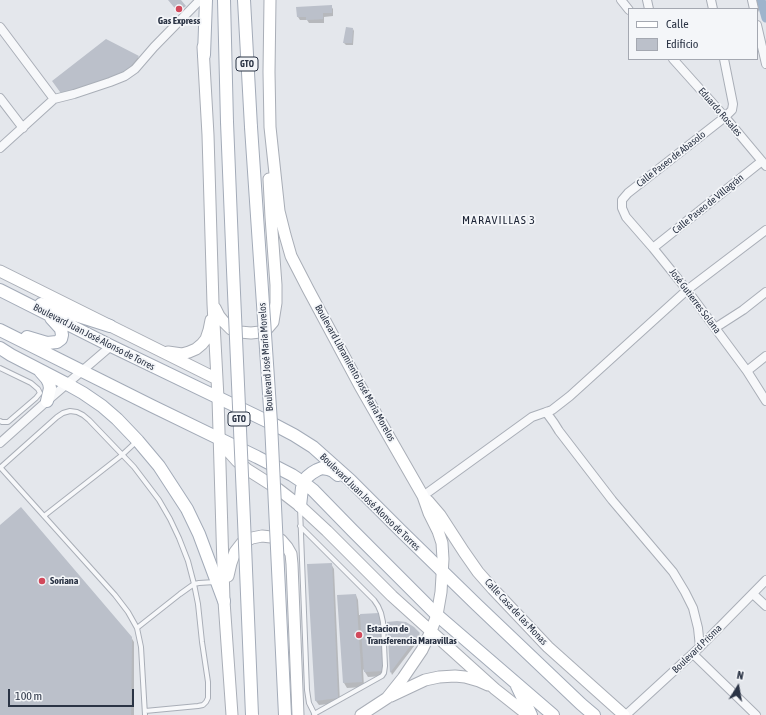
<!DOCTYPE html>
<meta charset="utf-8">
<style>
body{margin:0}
#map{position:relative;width:766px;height:715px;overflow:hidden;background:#e4e7ec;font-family:"Asap Condensed",sans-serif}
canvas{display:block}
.legend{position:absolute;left:628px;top:8px;width:130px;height:52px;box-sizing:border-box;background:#f4f6f9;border:1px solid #a4a8b1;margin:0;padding:5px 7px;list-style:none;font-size:12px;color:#2b3445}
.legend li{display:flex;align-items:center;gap:8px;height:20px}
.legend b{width:20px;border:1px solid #a4a8b1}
.north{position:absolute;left:718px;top:667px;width:40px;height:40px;-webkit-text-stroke:3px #f4f6f9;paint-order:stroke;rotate:11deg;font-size:11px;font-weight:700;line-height:16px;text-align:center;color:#2b3445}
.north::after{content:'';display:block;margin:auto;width:14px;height:18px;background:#2b3445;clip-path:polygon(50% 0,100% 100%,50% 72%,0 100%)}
.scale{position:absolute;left:8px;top:689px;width:126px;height:18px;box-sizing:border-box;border:2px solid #2b3445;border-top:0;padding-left:5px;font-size:12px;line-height:14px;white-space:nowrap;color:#2b3445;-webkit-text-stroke:3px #f4f6f9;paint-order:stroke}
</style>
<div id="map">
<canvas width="766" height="715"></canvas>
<ul class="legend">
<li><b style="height:5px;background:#fff"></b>Calle</li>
<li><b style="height:11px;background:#bbc0ca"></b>Edificio</li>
</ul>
<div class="north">N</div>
<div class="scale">100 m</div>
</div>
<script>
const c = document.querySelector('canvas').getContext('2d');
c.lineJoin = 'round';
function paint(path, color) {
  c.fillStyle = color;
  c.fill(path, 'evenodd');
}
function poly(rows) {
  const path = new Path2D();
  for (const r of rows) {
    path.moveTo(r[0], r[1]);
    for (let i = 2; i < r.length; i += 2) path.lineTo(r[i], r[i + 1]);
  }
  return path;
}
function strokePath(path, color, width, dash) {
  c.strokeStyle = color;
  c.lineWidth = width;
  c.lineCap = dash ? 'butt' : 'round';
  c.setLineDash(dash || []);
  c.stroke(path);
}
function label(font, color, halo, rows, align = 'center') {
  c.font = font + ' "Asap Condensed",sans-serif';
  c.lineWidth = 3.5;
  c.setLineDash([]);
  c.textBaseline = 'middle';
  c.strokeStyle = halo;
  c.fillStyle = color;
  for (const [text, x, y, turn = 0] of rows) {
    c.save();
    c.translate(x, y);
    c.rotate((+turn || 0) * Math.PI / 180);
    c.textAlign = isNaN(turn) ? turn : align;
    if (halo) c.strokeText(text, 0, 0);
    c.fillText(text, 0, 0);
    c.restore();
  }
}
paint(poly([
 [331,6,333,9,333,16,324,17,324,23,309,23,307,20,300,20,298,17],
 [353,29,354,31,353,45,346,45,344,43],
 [138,57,141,62,128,76,66,100,53,81],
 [0,526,131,637,134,642,134,715,0,715],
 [331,564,334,569,340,703,319,705,316,701],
 [356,595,358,600,359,615,378,614,381,619,385,676,368,677,363,669,364,687,347,688,344,683],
 [388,623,419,634,421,637,392,675,391,672]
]), '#0003');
strokePath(poly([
 [761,0,766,18]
]), '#9fb4cc', 9);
paint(poly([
 [168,0,181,0,186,6,178,12],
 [332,5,332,13,323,13,323,19,306,20,306,17,297,17,296,7],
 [346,27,353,28,352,43,343,43],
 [106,39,139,56,126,72,63,96,52,81],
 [21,507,132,637,131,715,0,715,0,525],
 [332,563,338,698,315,701,307,564],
 [356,594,362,682,343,683,337,595],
 [379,613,383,671,364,672,360,614],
 [397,621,406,622,414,627,420,633,390,673,387,622]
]), '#bbc0ca');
const lane = poly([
 [0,368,31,383,38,389,40,393,36,398,8,422,2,422,0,421],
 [0,467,115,595,128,612,137,628,141,647,145,715],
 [1,467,57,417,63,413,70,411,77,412,83,415,89,420,134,467,159,500,170,519,179,538,188,561,194,584,198,604,202,642,208,682,208,698,206,702,203,705,198,706,145,711],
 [300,508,307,690,309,703,315,715],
 [44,516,122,455,137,441],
 [300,526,374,600,378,606,381,613,383,622,385,666,384,673,382,676,314,714],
 [137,628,180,594,194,584,199,583,215,582]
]);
const street = poly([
 [621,0,629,10],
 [647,0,649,9],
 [711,0,713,9],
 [752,0,754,9],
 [757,25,766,64],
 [0,27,54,99],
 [673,59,725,117,766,166],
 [724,59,733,104,732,110,725,117,628,193,622,200,622,208,626,217,653,248,687,290,747,371,766,401],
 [0,98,23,128],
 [0,148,54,99,74,94,110,82,125,76,135,69,154,47,200,0],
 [653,248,762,161],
 [715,328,743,310,766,292],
 [747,371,766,356],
 [546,412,554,423,559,431,612,500,673,572,685,592,693,608,698,628,700,647],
 [0,443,47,401,111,346],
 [423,496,532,417,552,410,570,396,687,290,766,230],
 [753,594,766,606],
 [693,654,756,715],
 [626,715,700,647,766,580]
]);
const secondary = poly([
 [270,0,269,72,270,127,279,211,285,235,291,256,308,289,360,386,423,496,429,513,438,531,442,543,443,559,441,592,437,615,431,631,422,650,403,678,387,698,361,715],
 [203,47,208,135,213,304,218,398,224,601,232,715],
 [0,271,217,379],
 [215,308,219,316,224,322,231,329,240,332,251,333,260,332,267,329,273,322,276,303,276,285,271,217,269,179],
 [168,352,182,354,189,352,196,349,202,344,206,339,209,330,211,320],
 [219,439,228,451,237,461,248,470,278,489,300,506,327,531,392,596,495,689,528,715],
 [428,501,440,515,464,552,478,572,493,589,548,647,624,715],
 [228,576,231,563,235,552,242,543,252,538,262,536,271,537,281,540,287,547,291,554,292,564,298,715],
 [391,696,425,680,439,677,455,676,465,677,479,681,488,685]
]);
const primary = poly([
 [224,0,227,122],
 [244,0,251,127],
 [204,55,206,0],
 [0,290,111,346,275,425,294,435,313,447,350,480,400,530,477,605,581,704,594,715],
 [41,304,110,326],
 [0,330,152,406,257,457,292,475,304,483,313,490,352,530,437,615,553,715],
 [27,337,47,343,57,342,61,339,62,335,61,329,51,318],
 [0,348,11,355,67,384,83,393,102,406,117,419,138,441,159,466,187,509,199,534,224,601],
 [40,371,47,379,49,383,50,388,47,401],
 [300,506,302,488,307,477,312,473,317,470,322,468,328,469,333,471,338,475],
 [517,686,531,715]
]);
strokePath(lane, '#a9aeb7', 6);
strokePath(street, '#a9aeb7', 10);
strokePath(secondary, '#a9aeb7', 13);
strokePath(primary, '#a3abb8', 14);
strokePath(lane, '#f7f8fa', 4);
strokePath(street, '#f7f8fa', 8);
strokePath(secondary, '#fff', 11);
strokePath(primary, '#fff', 12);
const primaryBridge = poly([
 [227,122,233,270,244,521,252,715],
 [251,127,271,423,285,715]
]);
strokePath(primaryBridge, '#a3abb8', 14, []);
strokePath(primaryBridge, '#fff', 12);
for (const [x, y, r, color] of [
 [179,9,4,"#d1495b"],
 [42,581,4,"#d1495b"],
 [359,635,4,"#d1495b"]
]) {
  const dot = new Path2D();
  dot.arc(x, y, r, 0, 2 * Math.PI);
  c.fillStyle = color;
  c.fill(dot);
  strokePath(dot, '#f4f6f9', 1.5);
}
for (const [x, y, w] of [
 [247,64,22],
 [239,419,22]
]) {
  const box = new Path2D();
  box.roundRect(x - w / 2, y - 7, w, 14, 3);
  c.fillStyle = '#f4f6f9';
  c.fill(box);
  strokePath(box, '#2b3445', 1);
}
label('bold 9px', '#2b3445', null, [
 ["GTO",247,64],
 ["GTO",239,419]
]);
label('bold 10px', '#2b3445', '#f4f6f9', [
 ["Gas Express",179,21,"center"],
 ["Soriana",50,581],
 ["Estacion de",367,629],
 ["Transferencia Maravillas",367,641]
], 'left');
label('10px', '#2b3445', '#f4f6f9', [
 ["Eduardo Rosales",720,112,49],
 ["Calle Paseo de Abasolo",671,159,-38],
 ["Calle Paseo de Villagrán",708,204,-39],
 ["José Gutierres Solana",695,301,53],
 ["Boulevard Juan José Alonso de Torres",94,337,27],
 ["Boulevard José María Morelos",266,357,-94],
 ["Boulevard Libramiento José María Morelos",355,373,61],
 ["Boulevard Juan José Alonso de Torres",370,502,44],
 ["Calle Casa de las Monas",516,612,47],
 ["Boulevard Prisma",697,649,-44]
]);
c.letterSpacing = '1px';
label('12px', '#1d2536', '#f4f6f9', [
 ["MARAVILLAS 3",499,220]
]);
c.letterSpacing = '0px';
</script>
